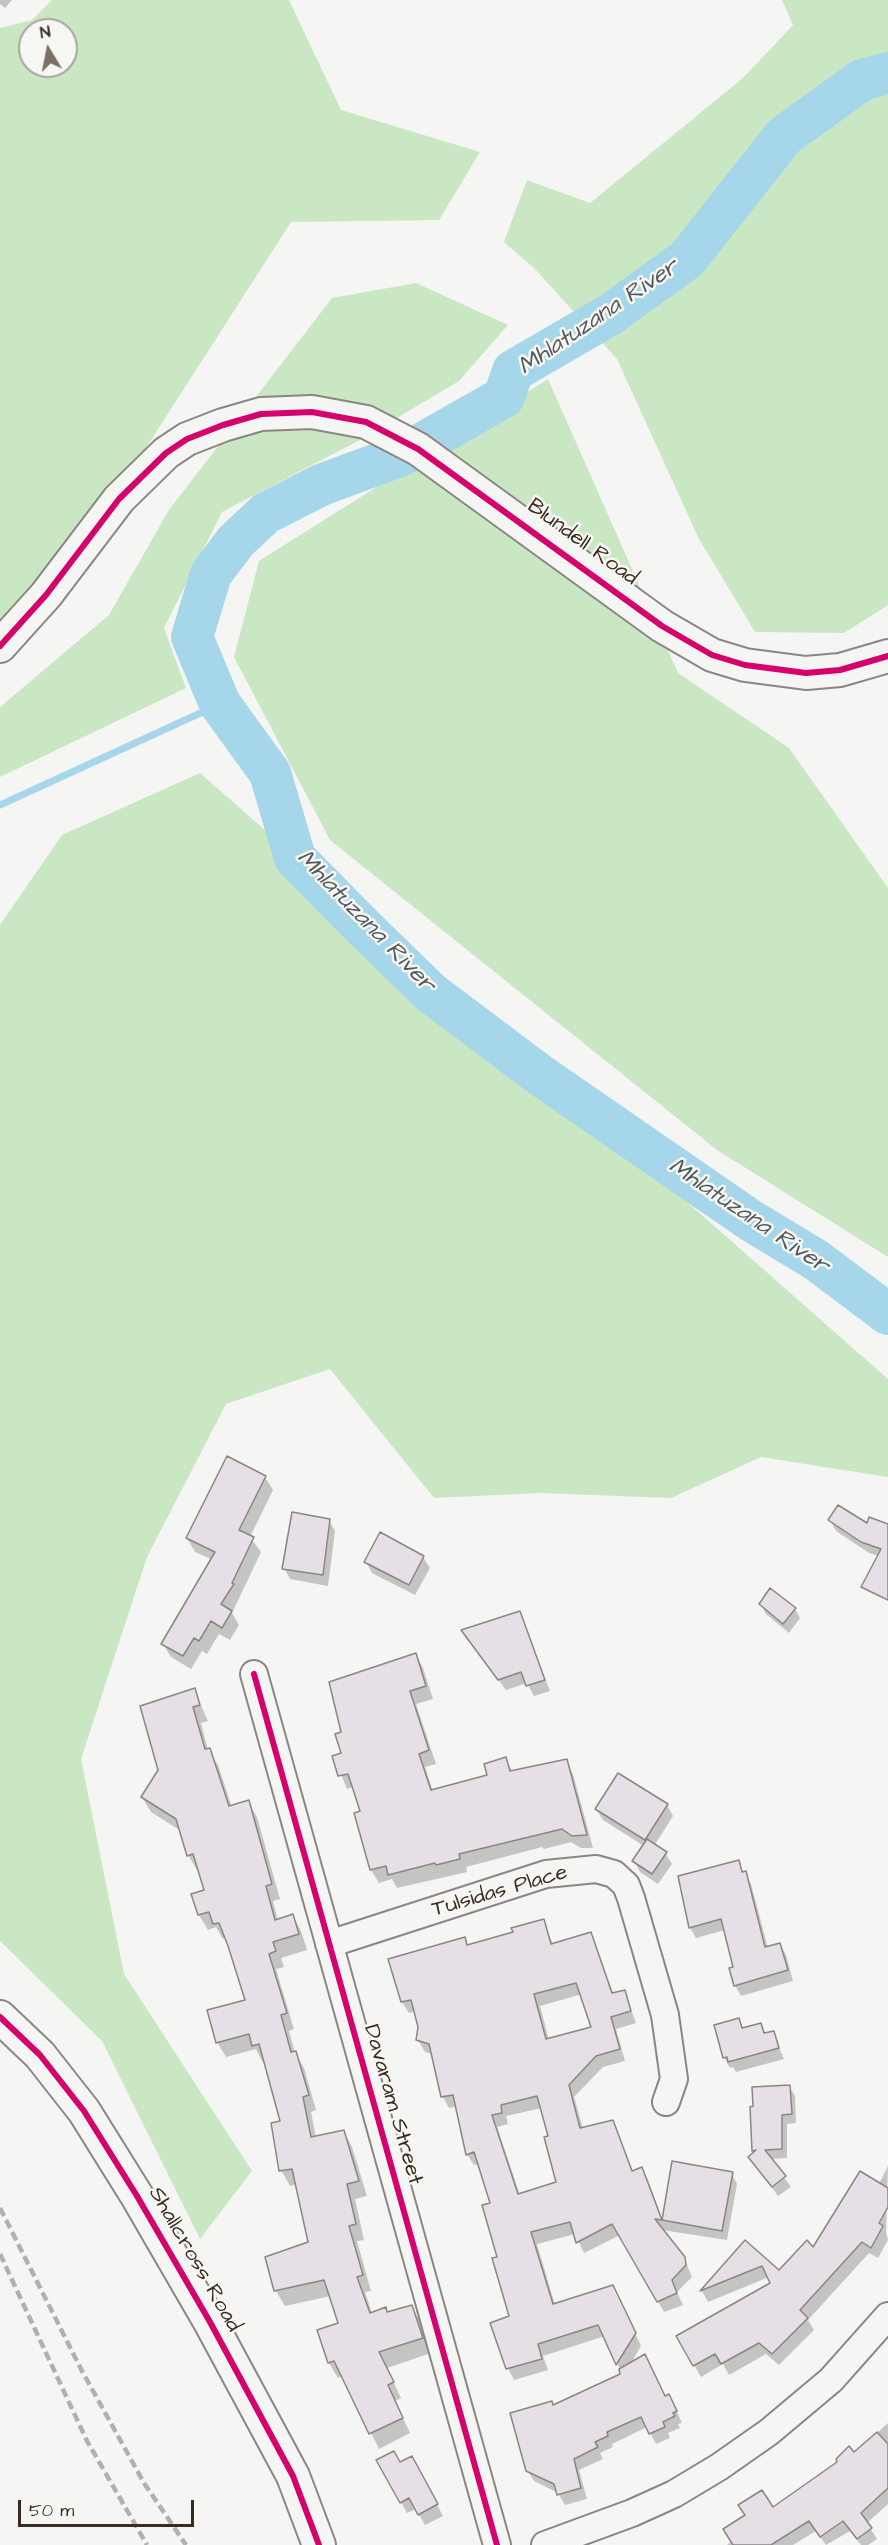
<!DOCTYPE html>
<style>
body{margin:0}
#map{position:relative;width:888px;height:2545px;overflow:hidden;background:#f5f5f3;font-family:"Architects Daughter",sans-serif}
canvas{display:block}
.north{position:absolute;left:18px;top:18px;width:60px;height:60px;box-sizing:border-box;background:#f6f6f2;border:2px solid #aba49d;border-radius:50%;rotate:350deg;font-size:16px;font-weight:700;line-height:24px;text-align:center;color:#3b2a1e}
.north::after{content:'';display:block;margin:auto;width:21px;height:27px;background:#7c7169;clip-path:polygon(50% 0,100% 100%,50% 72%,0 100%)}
.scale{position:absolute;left:18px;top:2500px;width:176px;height:27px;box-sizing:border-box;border:3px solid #3b2a1e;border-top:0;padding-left:8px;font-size:18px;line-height:21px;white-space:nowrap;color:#3b2a1e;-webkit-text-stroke:4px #f6f6f2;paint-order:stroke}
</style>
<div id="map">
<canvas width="888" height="2545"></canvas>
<div class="north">N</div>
<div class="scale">50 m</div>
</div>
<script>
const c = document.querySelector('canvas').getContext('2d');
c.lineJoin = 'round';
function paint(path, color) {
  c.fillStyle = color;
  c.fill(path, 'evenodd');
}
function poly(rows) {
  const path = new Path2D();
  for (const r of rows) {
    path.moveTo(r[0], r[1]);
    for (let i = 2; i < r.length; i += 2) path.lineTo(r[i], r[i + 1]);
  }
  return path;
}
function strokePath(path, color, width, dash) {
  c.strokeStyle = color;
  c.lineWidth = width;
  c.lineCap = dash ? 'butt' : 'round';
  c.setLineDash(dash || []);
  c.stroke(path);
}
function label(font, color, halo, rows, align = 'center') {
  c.font = font + ' "Architects Daughter",sans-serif';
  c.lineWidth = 5;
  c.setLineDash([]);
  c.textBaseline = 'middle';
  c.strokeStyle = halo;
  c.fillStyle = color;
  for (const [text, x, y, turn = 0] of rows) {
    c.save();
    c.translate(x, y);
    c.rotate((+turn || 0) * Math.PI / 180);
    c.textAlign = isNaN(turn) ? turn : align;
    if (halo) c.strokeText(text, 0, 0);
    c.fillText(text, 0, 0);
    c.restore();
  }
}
paint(poly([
 [52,0,289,0,341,110,480,152,439,220,291,222,142,454,0,632,0,28,32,20],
 [30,30,66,30,66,66,30,66],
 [782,0,888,0,888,605,844,633,755,632,699,539,617,359,534,268,504,242,527,180,590,203,743,78,793,25],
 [416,283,508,325,459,381,360,440,222,512,164,628,186,688,0,777,0,707,109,615,169,510,332,298],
 [548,379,678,673,789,748,888,888,888,1257,717,1150,330,840,234,657,259,561],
 [200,773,888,1379,888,1477,761,1457,671,1498,539,1493,434,1498,330,1369,226,1404,147,1557,81,1759,124,1974,252,2171,200,2239,102,2041,0,1941,0,925,62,835]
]), '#cae7c4');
paint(poly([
 [0,0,12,0,5,8,0,4],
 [265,1477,273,1490,250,1537,261,1552,232,1613,239,1625,230,1640,219,1634,207,1654,202,1651,191,1669,171,1657,163,1644,213,1560,195,1552,187,1538],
 [329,1520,335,1531,328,1586,290,1579,284,1568],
 [830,1520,888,1526,888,1559,869,1553,836,1531],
 [423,1557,430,1568,415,1595,372,1573,366,1562],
 [761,1604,795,1609,800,1618,789,1633,766,1614],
 [519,1612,550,1691,534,1696,527,1683,506,1690,470,1642],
 [416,1655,423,1668,433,1699,416,1704,436,1764,425,1767,433,1791,488,1776,505,1759,513,1772,566,1761,573,1774,593,1848,581,1848,571,1842,544,1849,542,1847,466,1867,467,1872,397,1888,392,1879,379,1883,371,1870,362,1812,353,1787,347,1789,334,1757,343,1754,343,1733],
 [194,1690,208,1721,201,1723,208,1750,218,1765,232,1807,248,1802,257,1817,280,1899,273,1901,278,1921,293,1916,301,1931,307,1950,281,1958,284,1967,276,1969,294,2029,289,2031,295,2053,304,2068,316,2110,311,2112,316,2138,344,2132,352,2147,367,2196,355,2199,364,2240,357,2241,371,2291,365,2292,372,2313,388,2314,411,2306,420,2321,431,2353,387,2368,401,2398,395,2401,410,2433,379,2449,343,2376,338,2378,329,2363,319,2331,340,2324,331,2296,285,2306,276,2291,267,2258,310,2242,297,2184,290,2186,281,2170,282,2123,265,2060,262,2061,256,2049,226,2057,217,2042,247,2001,226,1938,223,1939,216,1927,208,1930,199,1915,206,1891,200,1869,197,1870,188,1855,181,1831,151,1812,142,1797,159,1770],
 [667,1805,673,1816,654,1846,665,1853,672,1864,658,1884,640,1872,634,1861,644,1846,603,1820,596,1809],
 [738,1862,751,1884,768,1948,780,1944,786,1955,793,1981,741,1996,735,1985,735,1968,725,1930,696,1938,690,1927],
 [543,1921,553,1944,590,1934,614,1995,624,1992,636,2023,616,2029,625,2061,603,2067,574,2097,583,2129,612,2122,633,2172,641,2169,648,2180,663,2221,673,2163,732,2174,737,2184,727,2240,662,2230,684,2258,692,2277,677,2292,683,2305,664,2312,620,2235,584,2253,575,2234,537,2244,555,2305,619,2298,641,2346,630,2365,675,2407,682,2423,678,2424,680,2428,668,2433,670,2438,656,2444,647,2427,612,2444,613,2447,600,2453,603,2459,579,2470,587,2499,565,2505,558,2493,534,2481,527,2470,554,2406,622,2374,605,2336,543,2356,548,2370,514,2380,508,2368,511,2317,499,2258,492,2204,479,2164,474,2165,467,2154,457,2106,449,2108,443,2097,433,2054,425,2052,418,2040,420,2027,416,2011,409,2013,402,2002,390,1960,464,1939,469,1947,515,1933],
 [582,1994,593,2028,549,2040,540,2006],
 [542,2108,558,2183,520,2195,497,2127,508,2124,506,2116],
 [739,2020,744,2029,760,2024,766,2034,773,2033,784,2059,736,2072,733,2067,730,2068,724,2057],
 [789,2086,795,2096,796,2123,787,2124,787,2158,771,2159,791,2187,778,2196,750,2157,755,2153,755,2108],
 [888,2166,886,2233,888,2240,878,2258,869,2253,808,2320,814,2330,779,2365,766,2354,729,2375,723,2364,701,2377,678,2337,772,2284,769,2277,708,2302,702,2291,745,2242,779,2272,814,2249,879,2184],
 [888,2423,888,2504,867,2523,877,2539,868,2545,861,2545,850,2531,826,2545,816,2531,793,2545,727,2545,772,2509,854,2454],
 [412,2458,443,2516,425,2525,416,2509,407,2513,378,2460,400,2464]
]), '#0003');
strokePath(poly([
 [0,805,220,704]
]), '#a6d6e9', 7);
strokePath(poly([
 [888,73,862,80,784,136,687,259,611,314,513,371,504,397,402,455,321,485,266,513,236,541,211,574,192,637,220,704,270,773,295,858,362,926,431,993,540,1075,750,1220,816,1260,888,1314]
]), '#a6d6e9', 42);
const building = poly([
 [227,1456,266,1476,239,1530,254,1537,232,1583,234,1584,221,1604,232,1611,222,1628,211,1621,199,1641,194,1638,183,1656,161,1644,215,1552,186,1538,227,1456],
 [838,1505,867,1523,869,1517,888,1524,888,1600,861,1587,881,1549,861,1542,828,1520,838,1505],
 [292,1512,330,1519,323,1575,282,1569,292,1512],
 [380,1532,424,1556,409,1585,364,1562,380,1532],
 [770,1588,796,1608,783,1624,759,1604,770,1588],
 [520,1611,545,1680,526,1686,521,1672,498,1680,461,1630,520,1611],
 [416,1653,426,1686,410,1691,429,1750,419,1754,431,1790,487,1775,484,1764,506,1757,510,1771,567,1759,587,1835,572,1836,562,1829,459,1854,460,1859,436,1865,435,1863,388,1875,386,1866,370,1870,354,1813,360,1811,348,1774,338,1776,332,1756,341,1753,335,1734,341,1732,329,1682,416,1653],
 [195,1688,200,1705,193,1707,205,1749,210,1748,229,1806,249,1800,272,1884,266,1886,275,1920,293,1914,299,1934,273,1942,276,1951,269,1954,287,2013,281,2015,291,2052,296,2051,309,2095,303,2097,311,2137,344,2130,359,2181,347,2184,356,2224,349,2226,363,2275,357,2277,370,2313,386,2307,387,2312,412,2305,423,2338,379,2352,394,2382,388,2385,403,2418,369,2434,334,2361,328,2363,317,2330,338,2323,324,2280,274,2291,265,2257,308,2242,292,2169,279,2171,271,2123,280,2121,259,2044,252,2046,249,2034,216,2043,207,2010,245,2000,228,1946,219,1923,213,1924,209,1912,198,1915,191,1894,204,1890,193,1854,187,1856,176,1819,141,1797,158,1770,140,1706,195,1688],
 [618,1773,668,1804,645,1840,595,1809,618,1773],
 [647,1839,667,1852,652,1874,632,1861,647,1839],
 [739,1860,742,1872,746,1871,765,1947,780,1943,788,1970,734,1986,729,1968,733,1967,721,1919,689,1928,678,1876,739,1860],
 [544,1919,551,1944,591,1932,612,1993,625,1990,631,2011,611,2017,620,2049,596,2056,569,2085,580,2128,613,2120,632,2171,642,2167,662,2220,655,2219,685,2257,686,2265,672,2280,677,2293,657,2302,612,2224,576,2243,570,2222,531,2232,553,2304,613,2285,636,2333,616,2365,598,2325,538,2344,542,2359,506,2369,490,2323,509,2316,492,2258,497,2257,482,2205,490,2203,474,2152,466,2155,453,2095,441,2097,429,2044,416,2040,418,2027,411,2000,401,2002,388,1959,465,1937,467,1945,513,1932,511,1928,544,1919],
 [576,1983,591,2027,546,2039,534,1994,576,1983],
 [537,2096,548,2136,544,2137,556,2182,518,2194,492,2115,502,2113,501,2105,537,2096],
 [739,2018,742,2028,761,2023,764,2033,774,2031,779,2048,728,2062,727,2057,723,2058,714,2025,739,2018],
 [790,2085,792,2114,782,2115,782,2149,765,2150,786,2176,772,2187,748,2157,756,2150,752,2151,750,2107,753,2106,752,2087,790,2085],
 [672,2161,733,2172,722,2231,662,2220,672,2161],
 [860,2171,888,2188,888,2207,879,2223,883,2226,871,2248,862,2242,800,2310,808,2318,772,2354,759,2343,721,2364,715,2354,693,2366,676,2336,770,2283,762,2266,700,2291,745,2240,779,2270,807,2240,813,2247,860,2171],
 [645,2354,665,2396,669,2394,677,2411,673,2413,675,2416,663,2422,665,2427,649,2434,641,2417,607,2432,608,2436,595,2442,598,2447,574,2459,581,2488,557,2495,554,2484,526,2471,510,2413,552,2401,553,2405,620,2374,619,2369,645,2354],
 [877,2432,888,2444,888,2488,861,2513,872,2528,857,2539,843,2521,820,2537,809,2521,771,2545,733,2545,723,2529,745,2515,738,2505,762,2490,773,2507,837,2462,836,2459,849,2446,854,2452,877,2432],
 [394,2451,400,2462,412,2456,438,2504,418,2515,409,2498,400,2503,376,2460,394,2451]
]);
paint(building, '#e6dfe6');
strokePath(building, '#8a8683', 1.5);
const minor = poly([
 [254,1674,497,2545],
 [329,1944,546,1874,596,1869,614,1874,626,1885,631,1898,665,2015,674,2079,666,2102],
 [545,2545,632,2513,674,2494,719,2467,769,2432,831,2380,888,2316]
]);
const tertiary = poly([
 [0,646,46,595,119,499,166,453,187,439,223,425,261,414,312,412,366,422,418,449,662,626,712,655,745,665,806,673,840,670,888,656],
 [0,2017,40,2055,84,2111,137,2196,210,2322,293,2476,319,2545]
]);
strokePath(minor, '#8a8683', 30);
strokePath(tertiary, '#8a8683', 36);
strokePath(minor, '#f5f5f3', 26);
strokePath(tertiary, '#f5f5f3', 32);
strokePath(poly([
 [0,2208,82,2371,144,2483,186,2545],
 [0,2254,87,2441,147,2545]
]), '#b2b0ae', 4.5, [9, 4.5]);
strokePath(poly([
 [0,646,46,595,119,499,166,453,187,439,223,425,261,414,312,412,366,422,418,449,662,626,712,655,745,665,806,673,840,670,888,656],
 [254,1674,497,2545],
 [0,2017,40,2055,84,2111,137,2196,210,2322,293,2476,319,2545]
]), '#d6006c', 6);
label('22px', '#3b2a1e', '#f6f6f2', [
 ["Blundell Road",582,543,36],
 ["Tulsidas Place",500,1892,-16],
 ["Davaram Street",392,2105,74],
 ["Shallcross Road",194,2260,60]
]);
label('italic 24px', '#51595a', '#f6f6f2', [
 ["Mhlatuzana River",599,318,-34],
 ["Mhlatuzana River",365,922,46],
 ["Mhlatuzana River",748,1217,34]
]);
</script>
